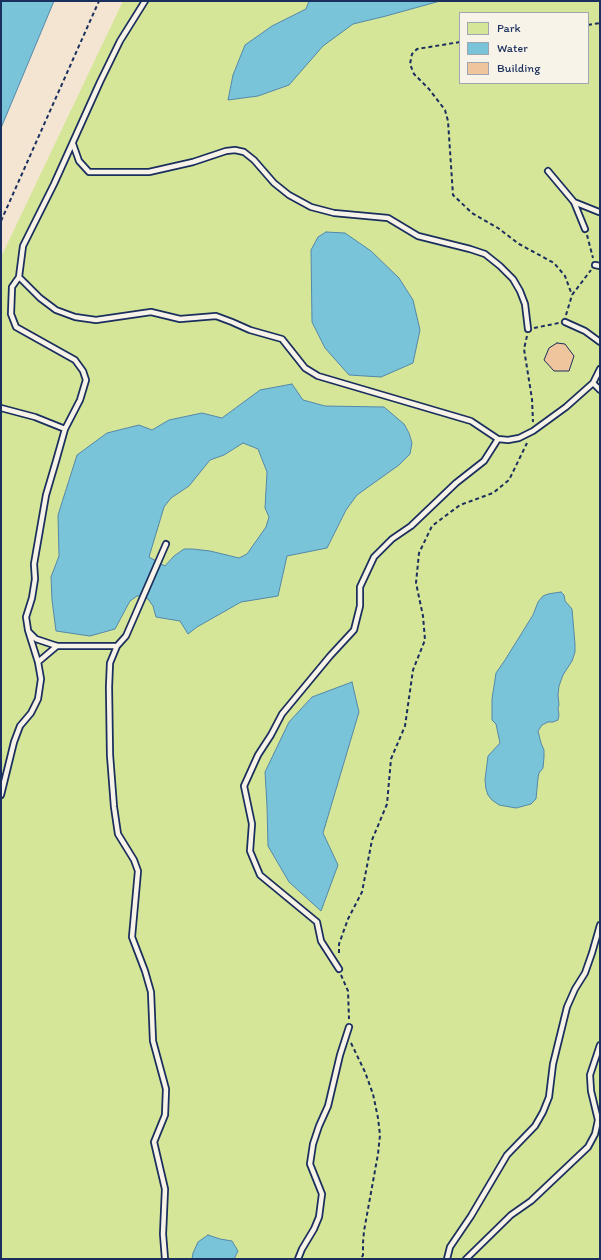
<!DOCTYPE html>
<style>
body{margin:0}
#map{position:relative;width:601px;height:1260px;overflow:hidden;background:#f4e5d2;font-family:Itim,sans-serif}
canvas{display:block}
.frame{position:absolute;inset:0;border:2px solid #1b2f5e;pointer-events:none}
.legend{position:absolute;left:459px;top:12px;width:130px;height:72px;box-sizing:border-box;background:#f7f3e8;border:1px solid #9fa5b1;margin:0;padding:5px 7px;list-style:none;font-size:12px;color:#1b2f5e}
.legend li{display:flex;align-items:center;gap:8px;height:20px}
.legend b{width:20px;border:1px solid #9fa5b1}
</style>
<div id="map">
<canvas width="601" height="1260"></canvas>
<div class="frame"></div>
<ul class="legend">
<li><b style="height:11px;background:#d6e699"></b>Park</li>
<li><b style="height:11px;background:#7ac4da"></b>Water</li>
<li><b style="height:11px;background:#eec59d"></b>Building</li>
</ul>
</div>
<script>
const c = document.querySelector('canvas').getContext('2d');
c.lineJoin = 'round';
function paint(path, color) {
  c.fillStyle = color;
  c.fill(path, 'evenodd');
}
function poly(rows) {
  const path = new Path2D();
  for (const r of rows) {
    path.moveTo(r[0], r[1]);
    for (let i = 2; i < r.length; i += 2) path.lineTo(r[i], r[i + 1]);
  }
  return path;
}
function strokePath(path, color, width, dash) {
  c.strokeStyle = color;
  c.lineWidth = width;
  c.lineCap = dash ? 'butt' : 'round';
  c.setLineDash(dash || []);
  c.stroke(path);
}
paint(poly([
 [123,1,600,1,600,1259,1,1259,1,257],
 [460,13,588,13,588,83,460,83]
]), '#d6e699');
const water = poly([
 [1,1,54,1,1,128,1,1],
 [309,1,440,1,386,16,353,24,323,46,289,85,258,96,228,100,233,75,245,45,272,26,306,9,309,1],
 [326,232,345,233,371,251,399,278,413,300,420,330,413,363,381,377,349,375,325,348,312,322,311,250,318,237,326,232],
 [292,384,303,400,325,406,384,407,404,424,409,433,412,443,410,454,399,465,357,495,346,510,327,548,287,556,278,596,241,602,197,627,188,634,180,621,156,617,153,606,148,599,141,596,137,596,130,601,115,629,90,636,56,631,52,600,51,577,59,556,58,515,77,455,107,433,139,425,152,430,169,420,202,413,222,418,260,390,292,384],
 [243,443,258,449,267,472,265,508,269,517,266,527,247,554,239,558,210,551,193,549,184,549,174,556,165,566,149,557,164,507,171,498,189,486,210,460,224,455,243,443],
 [561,592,564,595,565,601,572,609,575,644,575,652,572,661,563,675,559,686,558,695,559,705,558,708,559,715,558,720,553,722,548,722,542,725,538,731,541,743,544,750,544,757,543,768,539,773,538,778,536,799,531,804,516,808,499,805,492,800,488,795,486,789,485,780,488,756,500,743,496,724,492,720,492,699,496,673,505,660,533,615,538,602,543,596,548,594,561,592],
 [352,682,359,712,323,833,338,865,321,911,289,882,268,846,267,806,265,772,289,722,312,697,352,682],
 [208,1235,220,1239,232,1241,238,1251,234,1259,192,1259,193,1253,198,1242,208,1235]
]);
paint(water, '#7ac4da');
strokePath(water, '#5488a8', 1);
const building = poly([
 [557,343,565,344,574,356,569,371,554,371,544,360,549,348,557,343]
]);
paint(building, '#eec59d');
strokePath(building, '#1b2f5e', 1);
const lane = poly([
 [73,144,79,161,89,172,149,172,193,162,226,151,235,150,244,152,254,160,274,183,289,195,311,207,334,213,388,218,418,236,470,249,485,254,500,266,513,279,520,291,525,304,528,329],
 [548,171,574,202,585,229],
 [574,202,599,212],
 [595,265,600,266],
 [19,277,23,246,54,184,100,82,120,41,145,1],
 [565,322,585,331,600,342],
 [593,383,600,390],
 [1,408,35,417,65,429],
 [29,632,36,639,57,646,117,646,126,636,166,544],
 [117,646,110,663,109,687,110,755,114,807,118,834,134,860,138,871,132,937,145,971,151,992,153,1041,166,1089,165,1115,154,1142,165,1189,163,1234,165,1259],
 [38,662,57,646],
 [1,795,14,742,20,726,31,713,38,699,41,679,38,662,28,630,26,617,32,598,35,579,34,564,46,495,56,461,65,429,80,400,86,380,83,371,75,360,16,327,11,314,12,287,19,277,40,298,56,310,75,317,96,320,151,312,180,319,216,316,232,322,250,330,282,339,305,368,318,376,471,421,498,439,508,440,519,438,533,431,566,407,593,383,600,369],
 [339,969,321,941,317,922,260,875,250,851,252,824,244,786,258,755,271,735,282,714,330,656,354,630,360,606,360,587,374,557,392,539,411,526,456,483,484,461,498,439],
 [298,1259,302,1249,314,1229,319,1217,322,1194,310,1164,313,1144,319,1126,328,1106,340,1055,349,1027],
 [447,1259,450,1247,471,1216,507,1155,535,1126,543,1112,549,1097,553,1064,567,1007,575,989,585,973,592,953,600,925],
 [466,1259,511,1215,531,1201,588,1147,595,1134,598,1120,591,1091,590,1075,600,1045]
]);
strokePath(lane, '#1b2f5e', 8);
strokePath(poly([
 [588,25,600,23],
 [460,42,417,49,412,54,410,64,414,74,429,89,445,110,448,121,453,195,472,213,498,228,519,244,554,263,565,276,572,295],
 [1,221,99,1],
 [587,235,593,258],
 [566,315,572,295,591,270],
 [534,328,559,323],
 [527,336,524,349,532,399,533,422],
 [339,953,339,944,348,919,362,892,372,840,387,804,391,759,405,726,413,670,425,640,423,616,416,583,419,553,432,526,460,505,493,493,509,480,527,443],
 [341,975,348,991,349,1019],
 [351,1043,365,1072,373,1094,378,1118,380,1135,378,1154,364,1231,363,1243,363,1255,361,1259]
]), '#1b2f5e', 2, [4, 3]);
strokePath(lane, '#f7f3e8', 4.5);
</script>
